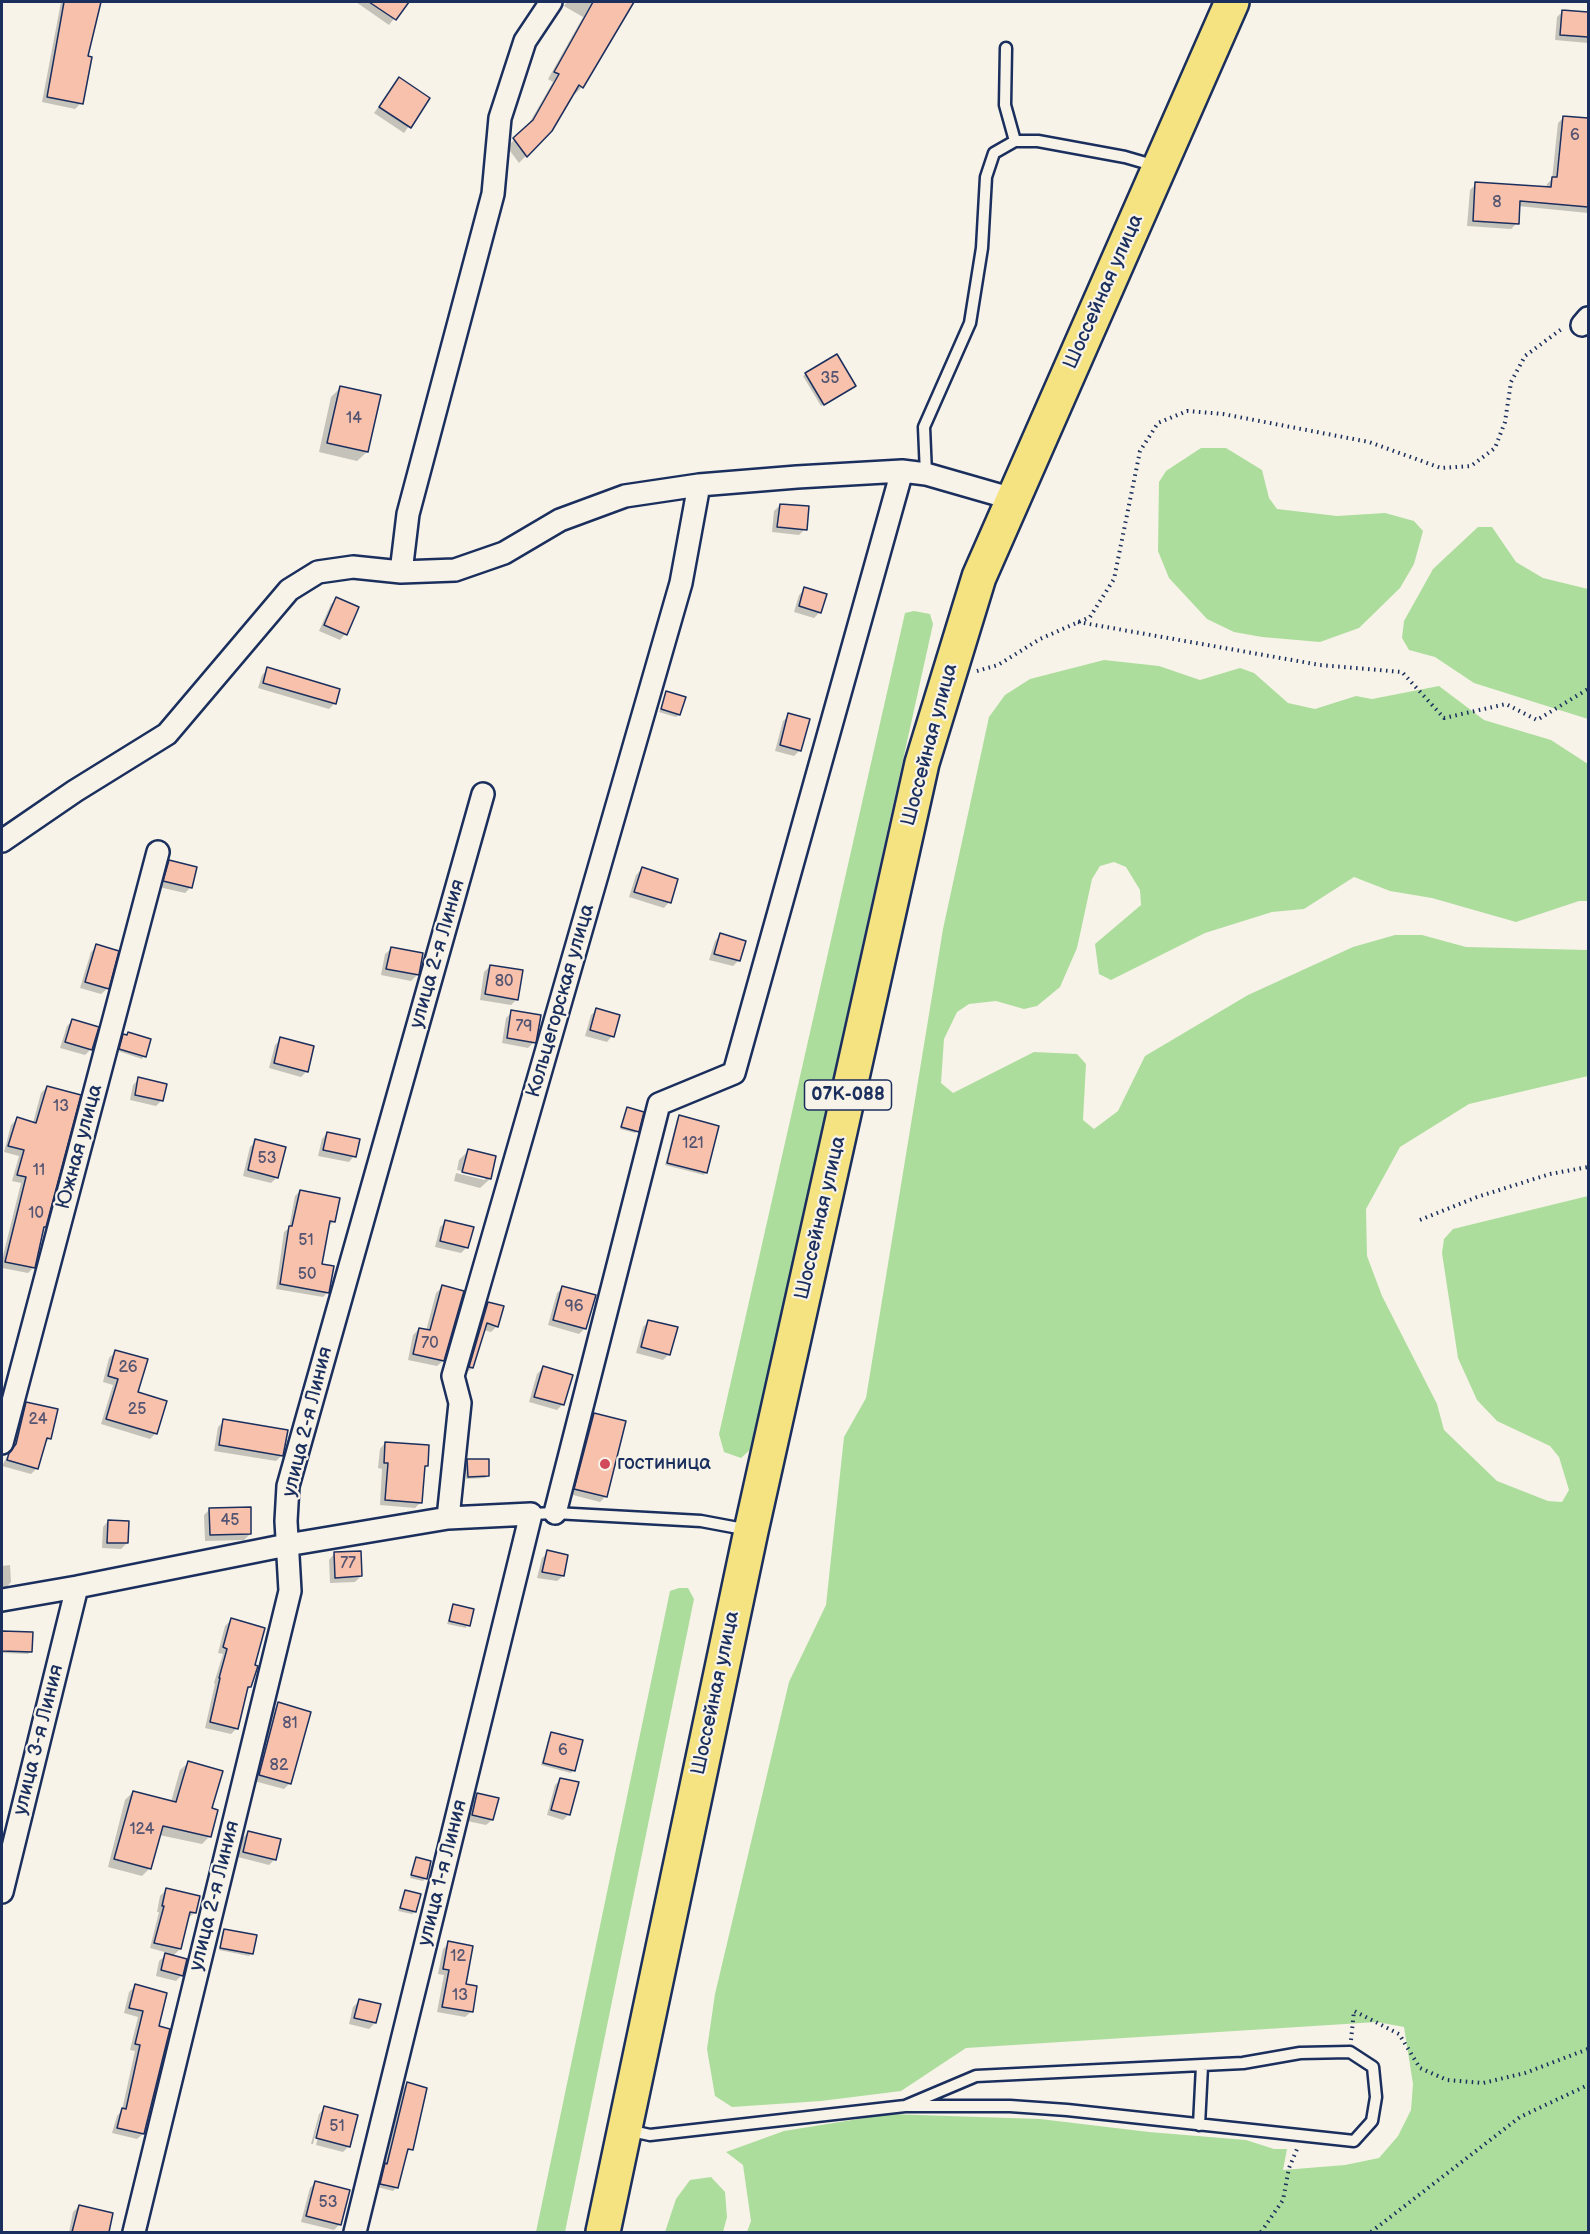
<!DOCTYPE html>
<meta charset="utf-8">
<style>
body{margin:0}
#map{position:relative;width:1590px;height:2234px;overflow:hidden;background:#f7f3e8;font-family:"Balsamiq Sans",sans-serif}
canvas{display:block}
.frame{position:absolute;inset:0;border:3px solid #1b2f5e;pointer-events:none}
</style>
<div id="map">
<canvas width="1590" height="2234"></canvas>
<div class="frame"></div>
</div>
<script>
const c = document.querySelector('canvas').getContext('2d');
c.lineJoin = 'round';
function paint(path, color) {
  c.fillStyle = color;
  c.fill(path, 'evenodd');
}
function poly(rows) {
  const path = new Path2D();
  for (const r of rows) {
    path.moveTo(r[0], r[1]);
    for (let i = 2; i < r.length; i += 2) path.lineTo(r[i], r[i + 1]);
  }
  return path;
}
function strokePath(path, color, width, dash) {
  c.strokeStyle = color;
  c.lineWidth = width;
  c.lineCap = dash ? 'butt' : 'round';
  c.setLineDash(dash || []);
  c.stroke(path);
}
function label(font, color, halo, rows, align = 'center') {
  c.font = font + ' "Balsamiq Sans",sans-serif';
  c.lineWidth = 4.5;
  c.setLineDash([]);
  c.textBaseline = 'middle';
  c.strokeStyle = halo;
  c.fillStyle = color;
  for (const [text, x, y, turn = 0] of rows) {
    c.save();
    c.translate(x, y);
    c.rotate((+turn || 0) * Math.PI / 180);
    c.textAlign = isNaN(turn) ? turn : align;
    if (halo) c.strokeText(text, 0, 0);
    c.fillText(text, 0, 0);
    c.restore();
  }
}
paint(poly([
 [1201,448,1226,448,1262,470,1269,498,1277,509,1337,516,1385,513,1414,521,1423,531,1414,564,1400,588,1359,628,1320,642,1262,637,1234,632,1207,619,1169,578,1158,551,1159,482,1166,471],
 [1478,527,1492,527,1516,562,1543,578,1588,589,1588,719,1474,683,1435,657,1409,650,1402,638,1404,621,1433,569],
 [914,611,930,614,933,624,751,1449,741,1458,724,1452,719,1434,905,613],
 [1104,660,1159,666,1200,680,1240,668,1254,673,1288,703,1315,709,1356,696,1372,699,1439,686,1484,720,1551,740,1588,764,1588,901,1579,901,1516,922,1432,898,1390,891,1354,877,1304,909,1272,912,1205,933,1111,980,1099,974,1095,944,1141,905,1140,890,1126,867,1114,862,1100,866,1092,879,1077,948,1060,987,1037,1006,1024,1009,996,1001,969,1004,957,1012,944,1039,941,1083,953,1093,1034,1052,1077,1054,1086,1064,1083,1120,1094,1129,1118,1111,1145,1056,1248,995,1353,947,1395,935,1422,935,1466,947,1588,950,1588,1076,1469,1104,1400,1147,1366,1209,1367,1256,1382,1296,1437,1404,1444,1430,1497,1481,1548,1501,1562,1502,1569,1490,1559,1457,1550,1446,1497,1421,1477,1400,1458,1358,1442,1253,1444,1239,1453,1229,1588,1196,1588,2232,747,2232,751,2221,743,2165,726,2152,784,2131,889,2114,1040,2119,1149,2132,1246,2140,1274,2149,1287,2149,1283,2170,1345,2165,1379,2158,1398,2136,1411,2110,1413,2084,1404,2027,1377,2022,966,2048,901,2091,821,2101,732,2107,715,2096,707,2049,715,1994,789,1682,826,1605,844,1437,866,1398,943,929,989,717,1005,695,1030,679],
 [679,1588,688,1588,694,1599,565,2232,536,2232,670,1591],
 [711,2177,725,2192,727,2217,723,2232,665,2232,676,2199,690,2180]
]), '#addd9d');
paint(poly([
 [61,2,100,2,86,57,81,103,75,109,42,102],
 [356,2,407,2,389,25],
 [567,2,627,2,631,4,582,87,575,94,573,93,551,130,519,163,507,147,527,127,553,82,548,79,583,17,564,6],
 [1563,11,1588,14,1588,43,1555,40,1557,17],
 [399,79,428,99,404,133,374,113],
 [1564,117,1588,120,1588,213,1518,206,1517,223,1511,229,1467,226,1470,190,1476,184,1546,188,1547,184,1552,179,1558,123],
 [806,374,852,388,821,406,803,376],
 [341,387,367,452,357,461,319,452,331,397],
 [780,505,805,529,799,535,772,532,774,511],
 [805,589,820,612,814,618,794,612,799,595],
 [337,599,357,608,345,634,340,640,319,631,331,604],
 [268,669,339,690,334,704,329,709,258,688,262,675],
 [667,693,679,715,676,717,659,712],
 [789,715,800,750,794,756,775,751,783,721],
 [170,861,191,887,185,893,159,887,164,867],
 [642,869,669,902,664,908,629,897,636,875],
 [720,935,739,960,733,966,709,960,715,941],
 [97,946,117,952,107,989,101,994,80,988,91,952],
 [391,949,417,975,411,981,381,975,385,954],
 [490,966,517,999,511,1005,480,1000,484,972],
 [597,1010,612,1036,607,1042,585,1036,591,1015],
 [512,1012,534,1042,528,1048,502,1043,506,1018],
 [73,1020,91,1049,85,1055,60,1048,67,1026],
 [124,1036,144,1056,142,1059,118,1051],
 [281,1039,307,1071,301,1077,269,1068,275,1045],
 [139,1079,162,1100,156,1106,130,1100,133,1085],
 [47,1087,42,1229,34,1267,28,1273,2,1268,2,1260,21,1183,12,1181,19,1156,4,1152,11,1125,17,1119,33,1123,41,1093],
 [627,1109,637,1131,635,1133,620,1129],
 [679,1117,706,1172,704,1175,665,1165,677,1119],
 [327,1133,354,1156,349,1162,318,1156,322,1139],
 [256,1141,277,1177,271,1183,243,1176,250,1147],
 [468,1151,490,1179,480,1188,454,1181,456,1173,485,1180,485,1176,457,1170,459,1160],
 [300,1191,334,1221,329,1226,320,1265,328,1292,323,1297,276,1289,284,1232,289,1228,295,1196],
 [446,1222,467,1247,461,1253,435,1247,440,1227],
 [442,1287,443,1361,437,1366,408,1360,413,1335,419,1329,426,1331,436,1293],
 [563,1287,585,1328,579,1334,548,1325,557,1293],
 [488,1303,497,1326,491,1332,483,1330,472,1368,466,1373,464,1373,482,1309],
 [649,1321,669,1354,663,1360,636,1353,643,1327],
 [115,1352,156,1433,150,1439,101,1424,113,1385,103,1382,109,1358],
 [543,1368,563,1404,557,1410,529,1402,537,1374],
 [27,1403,50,1438,44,1444,37,1468,31,1474,2,1466,10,1451,21,1409],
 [594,1415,606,1496,600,1502,569,1494,588,1421],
 [224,1421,282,1455,276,1461,214,1451,218,1427],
 [385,1443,426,1465,423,1468,421,1502,415,1508,380,1505,382,1469,378,1468,380,1449],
 [468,1461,487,1476,485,1478,466,1479,466,1463],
 [210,1509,250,1534,244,1540,205,1541,204,1515],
 [108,1521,127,1543,121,1549,102,1548,103,1527],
 [548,1552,563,1576,557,1581,537,1578,542,1558],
 [334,1554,361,1576,355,1582,330,1583,329,1560],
 [10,1565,11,1582,6,1588,2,1588,2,1566],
 [454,1605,472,1610,466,1628,447,1624],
 [231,1620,250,1687,246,1691,236,1729,231,1734,205,1728,215,1684,214,1683,223,1654,218,1653,225,1626],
 [2,1633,31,1634,31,1651,28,1654,2,1653],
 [279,1704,290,1783,284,1789,254,1781,273,1710],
 [551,1733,574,1770,571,1773,541,1765,549,1736],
 [188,1763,210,1809,210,1836,202,1844,159,1835,150,1868,142,1876,108,1867,125,1800,133,1792,171,1802,180,1770],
 [561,1779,569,1814,563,1820,547,1815,555,1785],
 [478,1795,492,1820,486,1825,467,1821,472,1800],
 [248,1832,275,1859,269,1865,238,1857,243,1838],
 [416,1858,425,1879,423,1881,410,1878],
 [166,1890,195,1913,187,1918,180,1949,172,1957,182,1975,176,1981,156,1976,159,1961,168,1953,150,1948,159,1912,157,1912,160,1896],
 [405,1892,415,1912,412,1914,398,1911],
 [224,1930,252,1953,249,1956,219,1950,222,1933],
 [449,1943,471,2012,465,2017,437,2012,444,1975,438,1974,443,1949],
 [135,1986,157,2028,143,2134,137,2139,112,2133,117,2116,122,2110,135,2051,130,2050,138,2017,124,2013,129,1992],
 [359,2001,375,2023,369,2029,349,2024,353,2007],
 [407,2084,411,2149,406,2152,397,2187,393,2191,377,2187,382,2169,385,2166,403,2088],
 [325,2108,348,2147,343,2152,316,2145,324,2113,321,2113,313,2144,311,2144,319,2114],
 [316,2182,340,2224,334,2230,301,2222,310,2188],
 [79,2206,111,2214,107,2232,69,2232,73,2212]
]), '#0003');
const building = poly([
 [64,2,101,2,88,56,92,57,83,104,47,97,64,2],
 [369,2,409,2,396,20,369,2],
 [593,2,634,2,583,88,579,85,552,131,527,157,513,138,533,120,559,74,554,72,593,2],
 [1562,10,1588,12,1588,37,1560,35,1562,10],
 [399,77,430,98,411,128,379,107,399,77],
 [1563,116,1588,118,1588,207,1520,201,1519,224,1473,221,1475,182,1551,187,1552,177,1557,177,1563,116],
 [837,354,856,386,824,405,805,373,837,354],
 [340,386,381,395,368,452,327,443,340,386],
 [780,504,809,506,807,530,777,527,780,504],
 [804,587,827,594,821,613,799,606,804,587],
 [336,597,359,607,347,635,324,625,336,597],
 [267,667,340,689,336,704,263,683,267,667],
 [666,691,686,697,680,715,661,709,666,691],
 [788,713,810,719,801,751,780,745,788,713],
 [169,860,197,867,192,888,163,881,169,860],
 [642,867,678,879,671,903,634,892,642,867],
 [720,933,746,941,740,961,714,954,720,933],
 [96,944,119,951,109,989,85,982,96,944],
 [391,947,423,953,419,975,386,969,391,947],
 [490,965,523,970,518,1000,485,994,490,965],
 [596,1008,620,1015,614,1037,590,1030,596,1008],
 [511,1010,541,1015,536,1043,507,1038,511,1010],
 [72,1019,99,1027,92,1050,65,1042,72,1019],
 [128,1032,151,1039,146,1057,119,1049,123,1034,127,1035,128,1032],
 [280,1037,314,1046,308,1072,274,1063,280,1037],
 [138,1077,167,1084,163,1101,135,1095,138,1077],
 [47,1086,81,1095,46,1227,44,1227,35,1268,5,1262,26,1177,17,1175,24,1150,8,1146,17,1117,36,1123,47,1086],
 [627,1107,644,1112,639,1132,621,1127,627,1107],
 [679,1115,719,1126,707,1173,667,1163,679,1115],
 [327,1132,360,1139,356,1157,323,1150,327,1132],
 [255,1139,286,1147,278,1178,248,1170,255,1139],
 [468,1149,496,1156,491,1179,462,1172,468,1149],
 [300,1190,340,1198,335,1222,330,1221,322,1264,334,1266,329,1293,280,1284,289,1226,292,1226,300,1190],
 [445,1220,474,1227,468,1248,440,1241,445,1220],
 [442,1285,464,1291,444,1361,413,1354,419,1328,430,1330,442,1285],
 [562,1286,596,1295,586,1329,553,1320,562,1286],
 [488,1302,504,1306,498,1327,487,1323,473,1368,469,1367,488,1302],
 [648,1320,678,1327,670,1355,641,1347,648,1320],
 [115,1350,148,1359,138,1392,167,1401,157,1434,106,1419,118,1379,108,1376,115,1350],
 [543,1366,573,1375,564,1405,534,1397,543,1366],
 [26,1402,58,1409,51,1439,47,1438,38,1469,7,1460,9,1453,16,1444,26,1402],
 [594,1413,626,1421,607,1497,574,1489,594,1413],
 [223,1419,288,1430,283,1456,219,1445,223,1419],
 [385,1442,429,1445,428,1466,425,1466,422,1503,385,1500,388,1463,384,1463,385,1442],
 [467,1459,489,1459,489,1476,468,1477,467,1459],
 [251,1507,251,1534,210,1535,209,1508,251,1507],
 [108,1520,129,1521,128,1543,107,1543,108,1520],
 [547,1550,568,1555,564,1576,542,1572,547,1550],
 [361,1551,362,1576,335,1578,334,1552,361,1551],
 [453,1604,474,1609,470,1626,449,1621,453,1604],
 [231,1618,265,1628,255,1665,258,1666,251,1687,248,1687,238,1729,210,1722,220,1678,219,1678,227,1649,223,1647,231,1618],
 [2,1631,33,1632,32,1652,2,1651,2,1631],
 [278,1702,311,1712,291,1784,259,1775,278,1702],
 [551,1732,583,1740,575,1771,543,1763,551,1732],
 [188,1761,223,1771,212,1808,218,1810,211,1837,163,1826,151,1869,114,1859,133,1791,176,1802,188,1761],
 [560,1778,579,1782,570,1815,551,1810,560,1778],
 [477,1793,499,1798,493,1820,472,1815,477,1793],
 [248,1831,281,1839,276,1860,243,1852,248,1831],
 [416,1857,431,1861,427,1879,411,1875,416,1857],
 [166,1888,200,1896,196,1913,190,1912,181,1949,154,1943,164,1906,162,1906,166,1888],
 [405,1890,421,1894,416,1912,400,1908,405,1890],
 [224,1929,257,1935,253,1954,220,1948,224,1929],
 [448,1941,473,1946,466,1984,477,1986,473,2012,442,2007,449,1970,443,1969,448,1941],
 [165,1953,187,1959,183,1976,161,1970,165,1953],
 [135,1984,167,1993,159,2026,170,2029,144,2134,117,2128,122,2108,126,2109,140,2045,135,2044,143,2011,129,2008,135,1984],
 [359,1999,381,2004,376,2023,354,2018,359,1999],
 [407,2082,427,2088,413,2150,408,2149,398,2188,380,2184,385,2163,387,2164,407,2082],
 [324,2106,358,2115,350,2147,316,2138,324,2106],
 [315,2181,350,2190,341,2225,306,2216,315,2181],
 [79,2205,113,2213,109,2232,72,2232,79,2205]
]);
paint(building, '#f8c1ac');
strokePath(building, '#1b2f5e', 1.5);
const lane = poly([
 [1006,48,1005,105,1015,141],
 [926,474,924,427,970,323,982,248,986,177,994,153,1015,141,1038,141,1125,157,1156,166],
 [531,1514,555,1513,701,1521,749,1530],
 [1199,2125,1202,2066],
 [627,2130,650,2135,905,2106,1010,2106,1067,2110,1354,2141,1372,2121,1376,2097,1373,2067,1350,2052,1300,2053,1243,2063,976,2076,905,2106]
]);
const street = poly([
 [1582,325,1588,318],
 [401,572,408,514,493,194,500,118,525,41,551,2],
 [2,841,75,791,167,734,289,590,318,572,353,567,401,572,455,570,504,553,560,520,625,496,699,485,797,477,902,471,926,474,1013,499],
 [2,1443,158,852],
 [555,1513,659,1104,734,1073,902,471],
 [448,1518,460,1403,453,1376,681,583,699,485],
 [2,1600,77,1587,287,1545,448,1518,531,1514,355,2232],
 [2,1892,77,1587],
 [134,2232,290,1591,286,1521,288,1486,483,794]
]);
const primary = poly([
 [603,2232,751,1531,922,763,979,577,1232,2]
]);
strokePath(lane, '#1b2f5e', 15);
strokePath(street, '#1b2f5e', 26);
strokePath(primary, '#1b2f5e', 38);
strokePath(poly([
 [1078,622,1320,665,1402,672,1444,718,1506,704,1537,720,1588,689],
 [977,671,998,665,1040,639,1090,617,1114,579,1140,451,1158,423,1187,411,1223,414,1369,442,1441,468,1471,466,1495,448,1505,422,1511,382,1525,356,1563,328],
 [1420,1220,1477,1197,1550,1174,1588,1167],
 [1351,2040,1354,2011,1399,2034,1420,2068,1447,2080,1483,2083,1525,2073,1588,2049],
 [1261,2232,1283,2200,1289,2168,1297,2149],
 [1371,2232,1520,2117,1588,2085]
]), '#1b2f5e', 4, [1.5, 4.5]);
strokePath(lane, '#f7f3e8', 10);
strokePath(street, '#f7f3e8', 21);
strokePath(primary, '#f5e382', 33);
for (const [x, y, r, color] of [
 [605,1464,6,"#d1495b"]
]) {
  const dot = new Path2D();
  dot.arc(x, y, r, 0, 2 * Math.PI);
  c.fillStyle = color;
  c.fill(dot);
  strokePath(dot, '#f7f3e8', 2);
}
label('16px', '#525472', null, [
 ["6",1575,136],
 ["8",1497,203],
 ["35",830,379],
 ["14",354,419],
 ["80",504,982],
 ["79",524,1027],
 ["13",61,1107],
 ["121",693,1144],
 ["53",267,1159],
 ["11",39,1171],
 ["10",36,1214],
 ["51",306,1241],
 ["50",307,1275],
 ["96",574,1307],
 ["70",430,1344],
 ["26",128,1368],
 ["25",137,1410],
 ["24",38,1420],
 ["45",230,1521],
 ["77",348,1564],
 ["81",290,1724],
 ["6",563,1751],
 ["82",279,1766],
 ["124",142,1830],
 ["12",458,1957],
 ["13",460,1996],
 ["51",337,2127],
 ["53",328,2203]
]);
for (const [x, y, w] of [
 [848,1095,87]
]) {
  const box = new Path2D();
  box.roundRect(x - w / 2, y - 15, w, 30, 4.5);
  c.fillStyle = '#f7f3e8';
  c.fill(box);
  strokePath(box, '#1b2f5e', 1.5);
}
label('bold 18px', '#1b2f5e', null, [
 ["07К-088",848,1095]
]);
label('20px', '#1b2f5e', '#f7f3e8', [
 ["Шоссейная улица",1104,292,-66],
 ["Шоссейная улица",930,745,-75],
 ["улица 2-я Линия",438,954,-74],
 ["Кольцегорская улица",561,1001,-74],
 ["Южная улица",80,1147,-75],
 ["Шоссейная улица",821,1218,-77],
 ["улица 2-я Линия",308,1422,-76],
 ["Шоссейная улица",716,1693,-78],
 ["улица 3-я Линия",39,1740,-76],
 ["улица 1-я Линия",443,1873,-76],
 ["улица 2-я Линия",215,1896,-76]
]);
label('20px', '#1b2f5e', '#f7f3e8', [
 ["гостиница",617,1464]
], 'left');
</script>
